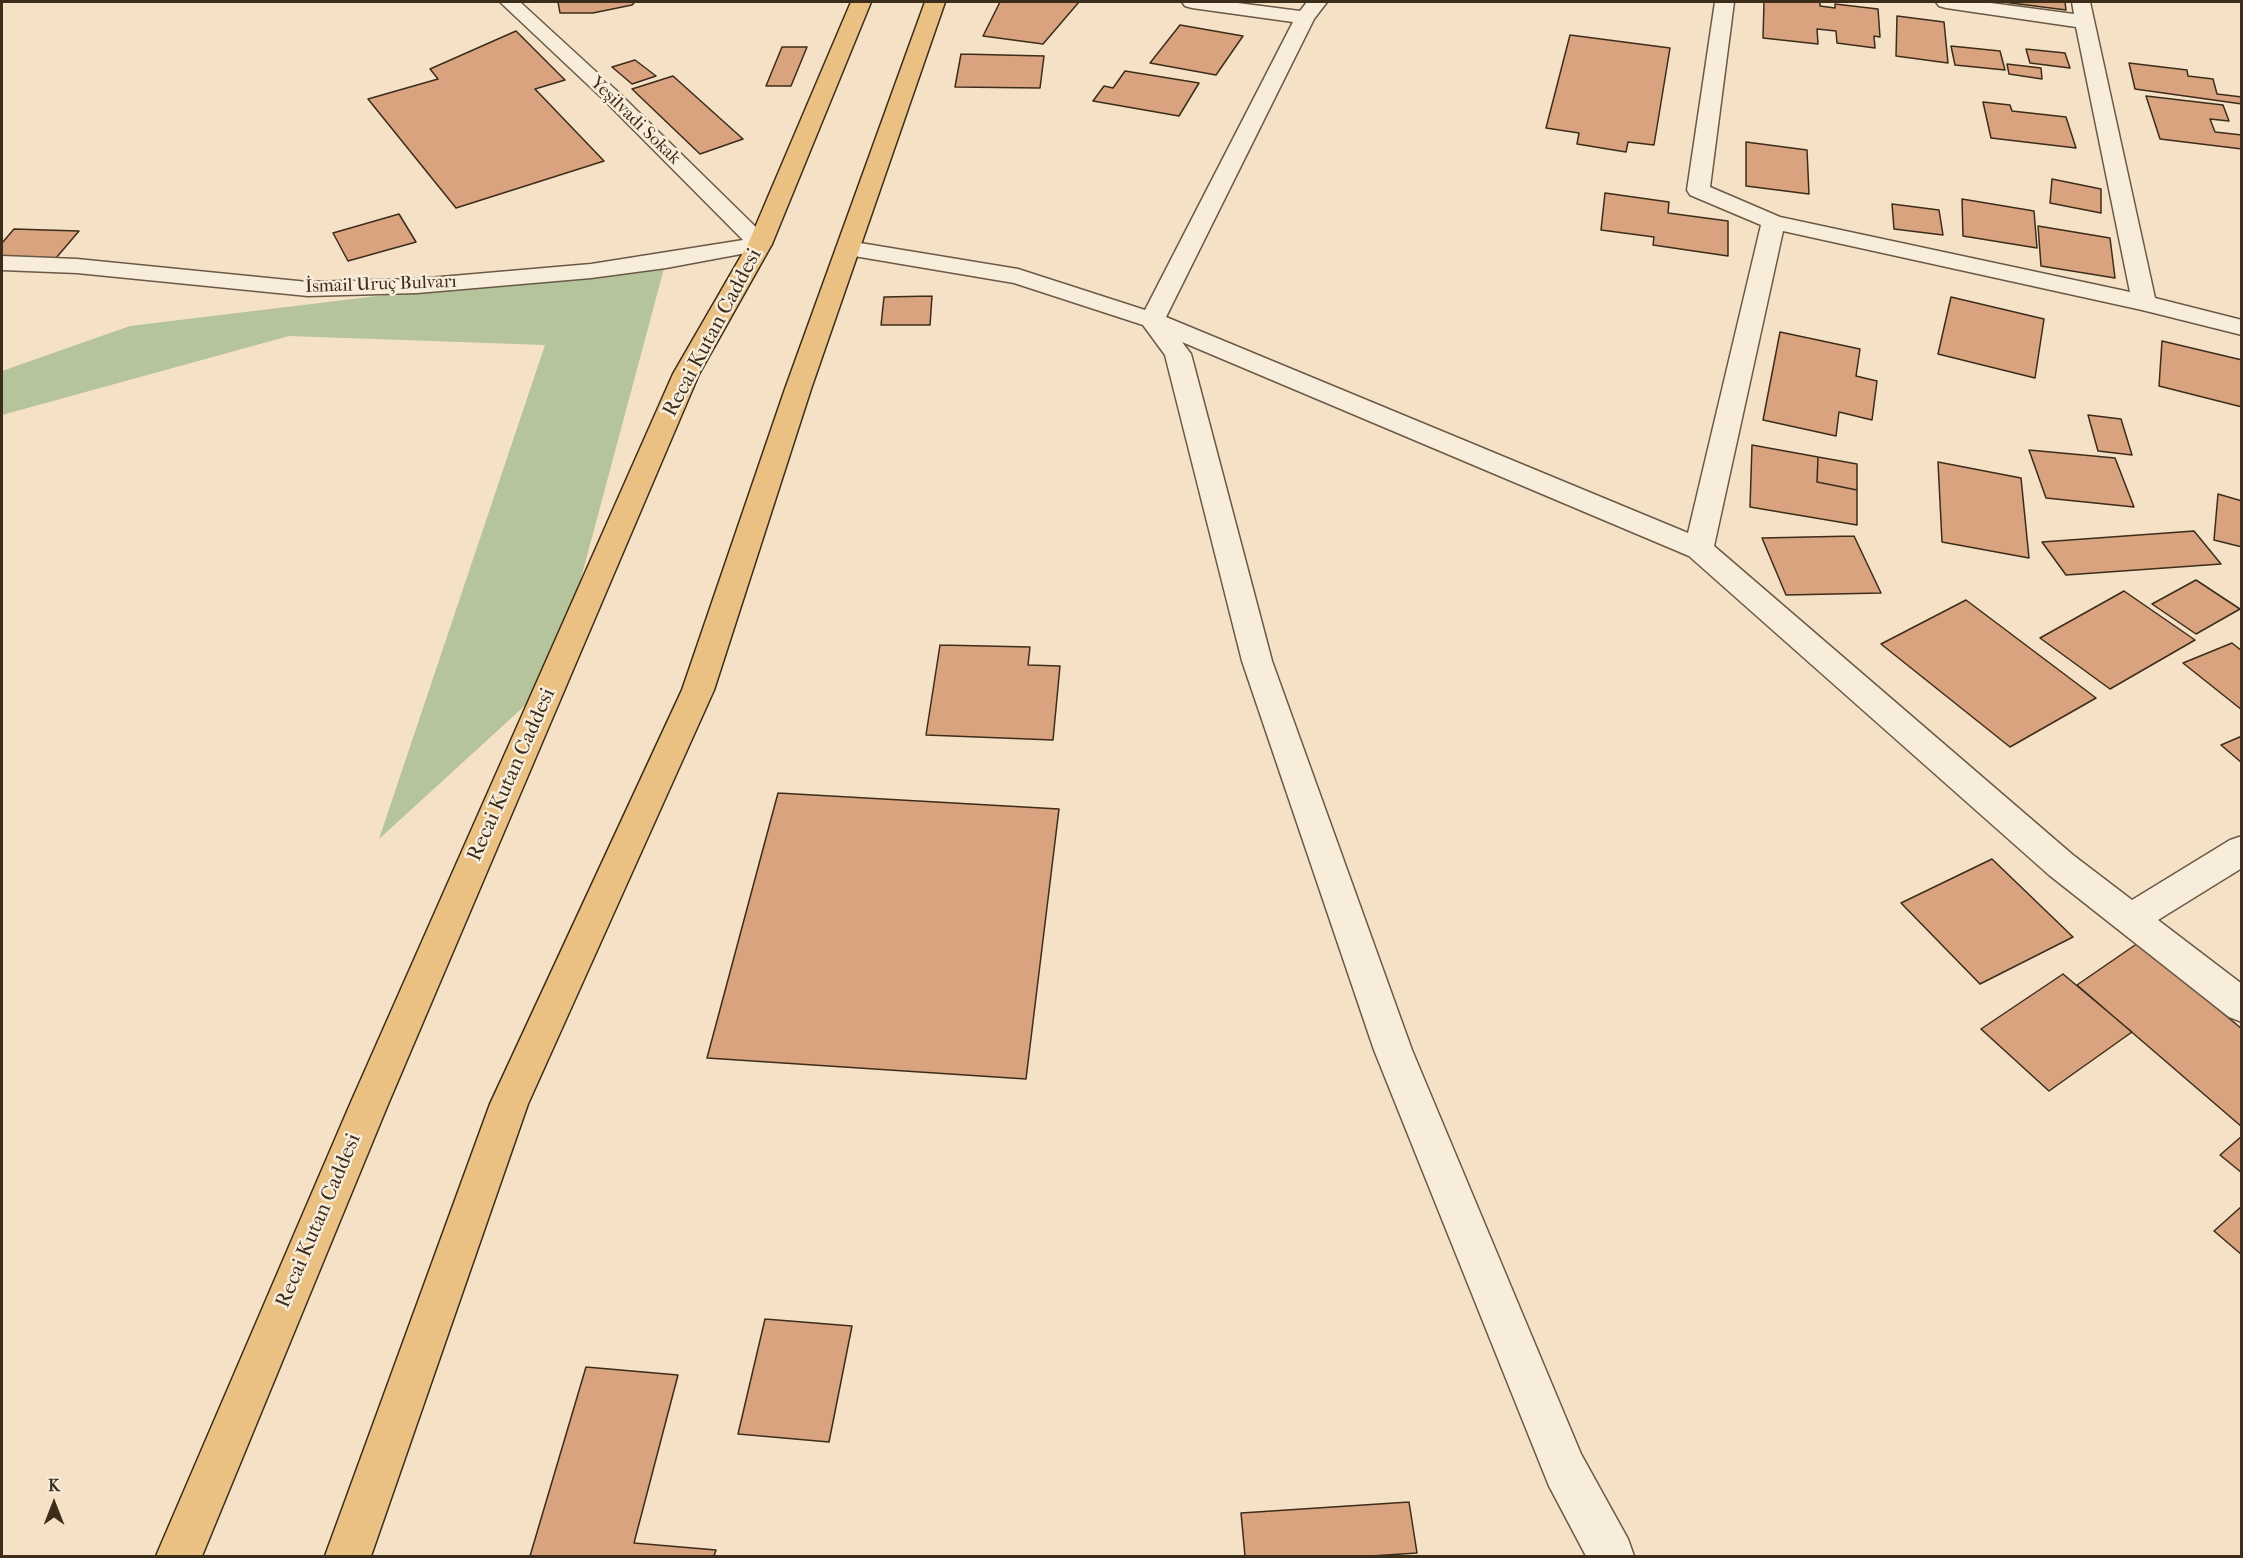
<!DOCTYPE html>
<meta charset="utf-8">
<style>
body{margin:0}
#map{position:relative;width:2243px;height:1558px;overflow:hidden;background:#f5e1c6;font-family:"IM FELL French Canon",serif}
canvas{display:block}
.frame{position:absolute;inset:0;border:3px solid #3c2c1a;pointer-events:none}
.north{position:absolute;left:24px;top:1474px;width:60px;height:60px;-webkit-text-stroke:4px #f8ecda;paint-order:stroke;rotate:0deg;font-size:16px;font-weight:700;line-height:24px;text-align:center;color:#3c2c1a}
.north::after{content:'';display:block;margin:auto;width:21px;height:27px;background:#3c2c1a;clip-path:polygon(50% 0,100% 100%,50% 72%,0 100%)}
</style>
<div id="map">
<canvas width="2243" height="1558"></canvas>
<div class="frame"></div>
<div class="north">K</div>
</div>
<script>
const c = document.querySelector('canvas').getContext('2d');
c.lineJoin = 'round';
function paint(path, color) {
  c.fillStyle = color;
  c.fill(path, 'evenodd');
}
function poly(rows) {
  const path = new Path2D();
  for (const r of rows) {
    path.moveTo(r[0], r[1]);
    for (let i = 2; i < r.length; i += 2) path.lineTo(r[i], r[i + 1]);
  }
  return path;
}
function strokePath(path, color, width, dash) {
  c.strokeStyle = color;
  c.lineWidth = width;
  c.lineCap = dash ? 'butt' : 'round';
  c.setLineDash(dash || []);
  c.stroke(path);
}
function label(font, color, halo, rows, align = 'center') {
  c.font = font + ' "IM FELL French Canon",serif';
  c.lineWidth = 5;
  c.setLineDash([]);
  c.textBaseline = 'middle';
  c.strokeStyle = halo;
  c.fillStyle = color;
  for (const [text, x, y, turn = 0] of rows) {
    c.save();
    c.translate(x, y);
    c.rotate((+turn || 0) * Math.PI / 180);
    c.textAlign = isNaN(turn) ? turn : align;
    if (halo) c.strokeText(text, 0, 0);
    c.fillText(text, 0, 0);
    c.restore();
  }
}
paint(poly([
 [666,261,554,679,379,839,545,345,289,336,2,415,2,371,130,326]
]), '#b5c49a');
const building = poly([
 [558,2,635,2,632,5,593,13,560,13,558,2],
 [1000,2,1079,2,1043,44,983,36,1000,2],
 [1764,2,1820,2,1820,6,1835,8,1835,4,1878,9,1880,37,1874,36,1875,48,1837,43,1836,31,1817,29,1818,44,1763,38,1764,2],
 [2003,2,2065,2,2066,10,2003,2],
 [1897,16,1944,22,1948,63,1896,56,1897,16],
 [1180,25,1243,36,1216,75,1150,63,1180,25],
 [516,31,565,80,535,89,604,161,456,208,368,99,438,79,430,69,516,31],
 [1570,35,1670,48,1654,145,1628,142,1626,152,1577,144,1579,133,1546,128,1570,35],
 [1951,46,2000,51,2005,70,1955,65,1951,46],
 [782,47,807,47,791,86,766,86,782,47],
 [2026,49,2065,53,2070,68,2030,63,2026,49],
 [961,54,1044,56,1040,88,955,87,961,54],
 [635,60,656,76,632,84,612,67,635,60],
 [2129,63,2187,70,2188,76,2213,79,2217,94,2242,97,2242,104,2135,89,2129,63],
 [2007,64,2041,68,2042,79,2009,74,2007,64],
 [1125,71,1199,83,1179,116,1093,101,1104,86,1113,88,1125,71],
 [673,76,743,139,700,154,632,89,673,76],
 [2146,96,2223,105,2229,121,2210,119,2215,132,2242,135,2242,149,2160,139,2146,96],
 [1983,102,2010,105,2012,111,2066,117,2076,148,1991,138,1983,102],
 [1746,142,1807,150,1809,194,1746,186,1746,142],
 [2052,179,2101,189,2101,213,2050,203,2052,179],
 [1605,193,1669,202,1668,213,1728,221,1728,256,1653,245,1654,237,1601,230,1605,193],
 [1962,199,2034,211,2037,248,1963,236,1962,199],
 [1892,204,1939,210,1943,235,1894,229,1892,204],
 [399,214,416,242,348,261,333,233,399,214],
 [2038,226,2110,238,2115,278,2041,266,2038,226],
 [14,229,79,231,56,258,2,256,2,243,14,229],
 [932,296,930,325,881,325,884,297,932,296],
 [1951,297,2044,319,2035,378,1938,354,1951,297],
 [1780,332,1860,349,1856,376,1877,381,1872,420,1839,412,1836,436,1763,420,1780,332],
 [2162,341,2242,360,2242,407,2159,386,2162,341],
 [2088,415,2121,419,2132,455,2098,451,2088,415],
 [1752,445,1818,457,1817,482,1857,490,1857,525,1750,507,1752,445],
 [2029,450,2115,458,2134,507,2046,498,2029,450],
 [1818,457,1857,464,1857,490,1817,482,1818,457],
 [1938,462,2021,478,2029,558,1942,542,1938,462],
 [2218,494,2242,501,2242,547,2214,540,2218,494],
 [2194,531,2221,564,2066,575,2042,542,2194,531],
 [1854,536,1881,593,1786,595,1762,538,1854,536],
 [2196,580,2240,609,2196,634,2152,604,2196,580],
 [2124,591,2195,640,2110,689,2040,638,2124,591],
 [1966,600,2096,698,2010,747,1881,644,1966,600],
 [2232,643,2242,651,2242,710,2183,663,2232,643],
 [940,645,1030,647,1028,665,1060,666,1053,740,926,735,940,645],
 [2242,736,2242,763,2221,745,2242,736],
 [778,793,1059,809,1026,1079,707,1058,778,793],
 [1992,859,2073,937,1980,984,1901,903,1992,859],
 [2138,943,2242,1029,2242,1127,2077,985,2138,943],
 [2063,974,2132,1032,2049,1091,1981,1029,2063,974],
 [2242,1136,2242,1173,2220,1155,2242,1136],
 [2242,1206,2242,1255,2214,1231,2242,1206],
 [765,1319,852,1326,829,1442,738,1434,765,1319],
 [586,1367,678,1375,634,1543,716,1550,714,1556,530,1556,586,1367],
 [1409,1502,1417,1553,1371,1556,1245,1556,1241,1513,1409,1502]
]);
paint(building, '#d8a37e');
strokePath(building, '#3c2c1a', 1.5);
const minor = poly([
 [500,2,520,2,617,91,768,239,772,244,768,249,666,268,591,278,417,293,308,296,77,273,2,270,2,256,77,259,308,282,417,279,591,264,743,240,603,99,500,2],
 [1182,2,1230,2,1300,11,1307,2,1327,2,1314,19,1166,317,1688,533,1761,225,1690,195,1687,190,1715,2,1734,2,1710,187,1780,217,2130,292,2076,27,1946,8,1939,6,1936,2,1983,2,2074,14,2072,2,2090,2,2155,298,2242,320,2242,335,2142,310,1783,231,1714,546,2073,855,2132,900,2230,840,2242,836,2242,868,2158,920,2242,984,2242,1022,2229,1017,2049,875,1689,556,1182,342,1191,354,1272,661,1412,1050,1581,1454,1628,1539,1634,1556,1586,1556,1549,1486,1374,1050,1242,661,1165,355,1143,325,1014,283,848,255,840,253,836,248,840,243,848,241,1018,269,1145,310,1293,22,1192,8,1185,6,1182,2]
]);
const major = poly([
 [851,2,871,2,772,244,699,374,389,1102,202,1556,156,1556,351,1102,673,374,748,244,851,2],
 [925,2,945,2,811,389,714,690,528,1104,371,1556,325,1556,490,1104,682,690,785,389,925,2]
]);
strokePath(minor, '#6a5945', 3);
strokePath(major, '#3c2c1a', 3);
paint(minor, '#f8ecda');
paint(major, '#eac083');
label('18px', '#3c2c1a', '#f8ecda', [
 ["Yeşilvadi Sokak",635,121,44],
 ["İsmail Uruç Bulvarı",381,285,-2]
]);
label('21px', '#3c2c1a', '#f8ecda', [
 ["Recai Kutan Caddesi",713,333,-62],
 ["Recai Kutan Caddesi",512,775,-66],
 ["Recai Kutan Caddesi",319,1221,-67]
]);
</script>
